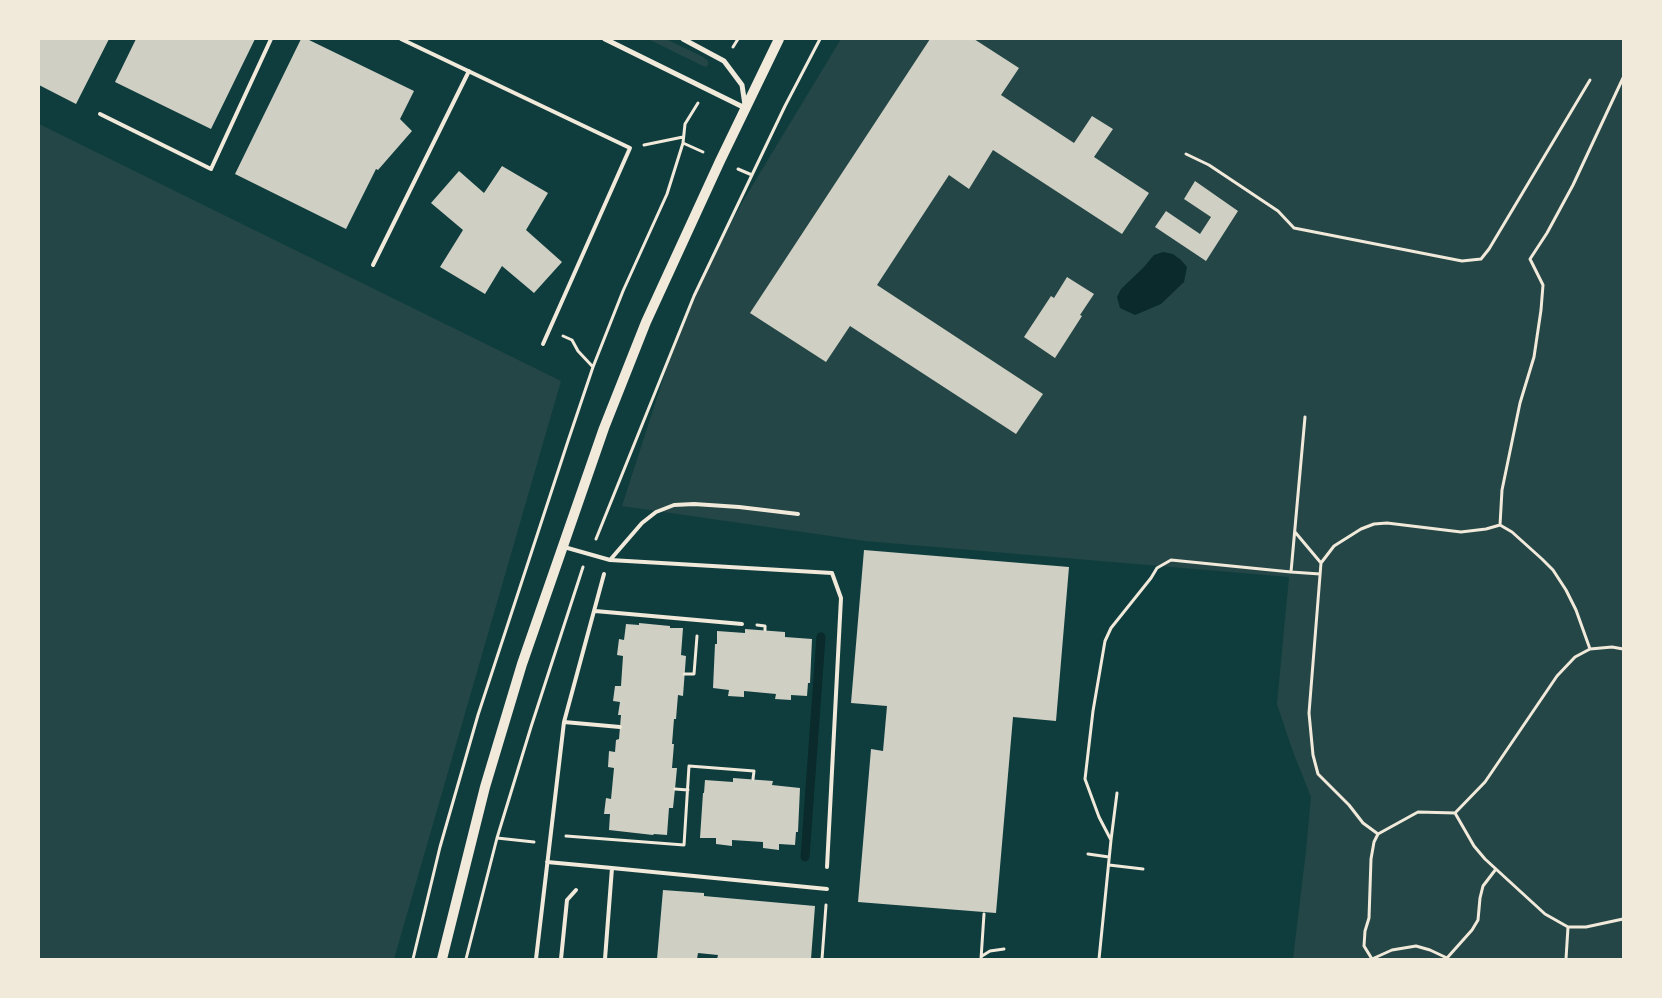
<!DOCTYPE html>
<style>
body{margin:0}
#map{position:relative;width:1662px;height:998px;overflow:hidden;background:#0f3d3e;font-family:"Roboto Serif",serif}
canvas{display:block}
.frame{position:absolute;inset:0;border:40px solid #f1e9da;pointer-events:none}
</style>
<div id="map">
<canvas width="1662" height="998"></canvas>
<div class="frame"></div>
</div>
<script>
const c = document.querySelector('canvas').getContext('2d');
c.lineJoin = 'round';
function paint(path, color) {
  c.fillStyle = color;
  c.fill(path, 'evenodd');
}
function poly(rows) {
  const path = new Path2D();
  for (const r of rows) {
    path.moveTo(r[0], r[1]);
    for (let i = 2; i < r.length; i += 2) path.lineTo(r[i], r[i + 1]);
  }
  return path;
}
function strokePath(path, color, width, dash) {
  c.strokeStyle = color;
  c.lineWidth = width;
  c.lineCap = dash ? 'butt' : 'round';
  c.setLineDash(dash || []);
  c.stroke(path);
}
paint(poly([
 [648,39,666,39,703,57,708,61,708,65,706,67,703,66],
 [841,39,1623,39,1623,959,1293,959,1306,851,1311,797,1292,749,1277,704,1289,577,865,541,622,506,676,339,700,279,743,201],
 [39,124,561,381,394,959,39,959]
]), '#244646');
paint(poly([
 [1163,252,1173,254,1181,260,1187,267,1184,282,1161,304,1135,315,1120,308,1117,297,1121,289,1143,268,1154,255]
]), '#0a2a2b');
strokePath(poly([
 [805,857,821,637]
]), '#0a2a2b', 9);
paint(poly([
 [39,39,109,39,76,104,39,85],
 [136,39,255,39,211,129,115,82],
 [301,39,307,39,414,91,400,119,412,131,378,170,376,169,346,229,235,174],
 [930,39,974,39,1019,68,1001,95,1074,143,1092,116,1113,129,1094,157,1149,193,1122,234,993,150,969,189,949,175,877,285,1043,394,1016,434,850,326,826,362,750,313],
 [502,166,548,193,526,230,562,262,534,293,502,266,485,294,440,267,463,230,431,203,459,171,484,193],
 [1195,181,1238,211,1206,261,1155,227,1166,211,1200,234,1211,217,1184,199],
 [1067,277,1094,294,1080,315,1082,316,1055,358,1024,337,1051,296,1054,298],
 [864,550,1069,567,1056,721,1013,717,996,913,858,902,871,749,883,751,887,706,851,703],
 [639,623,670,626,670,628,683,628,681,655,686,656,683,696,678,695,676,719,674,719,672,744,674,744,672,768,677,768,675,789,673,808,669,808,667,835,654,834,653,835,609,830,610,814,604,814,606,798,611,799,614,768,608,767,609,751,615,752,616,740,619,739,621,715,618,715,620,702,613,701,615,686,621,686,623,656,617,655,619,639,624,640,626,624,639,625],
 [745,629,785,632,785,637,812,639,810,683,808,683,807,696,791,695,791,700,775,699,776,694,744,691,744,697,728,696,729,690,713,688,715,644,717,644,717,631,745,633],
 [733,778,773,781,772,785,800,788,798,832,796,832,795,845,779,844,779,850,763,848,763,842,732,840,732,846,716,844,716,838,700,838,703,793,704,793,705,780,733,782],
 [663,890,704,893,704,896,815,906,811,959,717,959,718,955,698,953,697,959,657,959]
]), '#cfcfc3');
strokePath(poly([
 [733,47,738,39],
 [683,143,703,152],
 [644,145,683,137],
 [1186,154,1209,165,1278,211,1294,228,1462,261,1481,259,1489,249,1590,80],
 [738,169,752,175],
 [563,336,572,340,578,351,593,367],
 [1500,525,1502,490,1520,403,1534,357,1541,310,1543,285,1530,259,1547,233,1573,185,1623,78],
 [1295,532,1321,563],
 [596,539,694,296,785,106,820,39],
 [1291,572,1320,574],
 [757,625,765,626,765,630],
 [1590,649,1576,610,1566,590,1553,570,1542,559,1512,532,1500,525,1486,529,1461,532,1387,523,1374,524,1361,529,1334,546,1321,563,1309,713,1313,755,1318,774,1349,805,1363,823,1378,834,1418,812,1455,813,1485,782,1557,676,1575,657,1590,649,1612,647,1623,649],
 [684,674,694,674,697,636],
 [675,789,688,790],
 [1455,813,1474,846,1485,859,1545,914,1568,927],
 [566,836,684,845,689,766,754,771,753,779],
 [497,838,534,842],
 [1111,840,1117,793],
 [1088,854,1109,857],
 [1109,865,1143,869],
 [982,956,990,951,1004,949],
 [1447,958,1472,930,1478,920,1480,898,1483,886,1496,869],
 [413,959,440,847,478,715,568,441,593,367,623,291,667,194,683,143,685,124,698,103],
 [466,959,497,838,531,727,583,567],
 [822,959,826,905],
 [981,959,984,914],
 [1099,959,1111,840,1099,817,1085,779,1093,711,1105,641,1111,628,1151,578,1157,568,1171,560,1291,572,1305,417],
 [1372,959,1364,946,1365,931,1369,918,1371,859,1374,842,1378,834],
 [1372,959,1392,950,1416,946,1430,950,1447,958],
 [1566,959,1568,927,1586,927,1623,919]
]), '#f1e9da', 3);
strokePath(poly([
 [401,39,630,148,543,344],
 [100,114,211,169,271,39],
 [373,265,469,71],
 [564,547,610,560,832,573,841,598,827,867],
 [610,560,642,523,656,512,674,505,694,504,739,507,798,514],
 [595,611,742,624],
 [564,722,620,727],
 [547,862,612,868],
 [536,959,564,722,604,574],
 [561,959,567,900,576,890],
 [605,959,612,868,827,889]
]), '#f1e9da', 4);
strokePath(poly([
 [605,39,745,108],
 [683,39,724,61,742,85,745,105]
]), '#f1e9da', 5);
strokePath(poly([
 [442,959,485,787,522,664,604,428,646,322,720,161,779,39]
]), '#f1e9da', 10);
</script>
